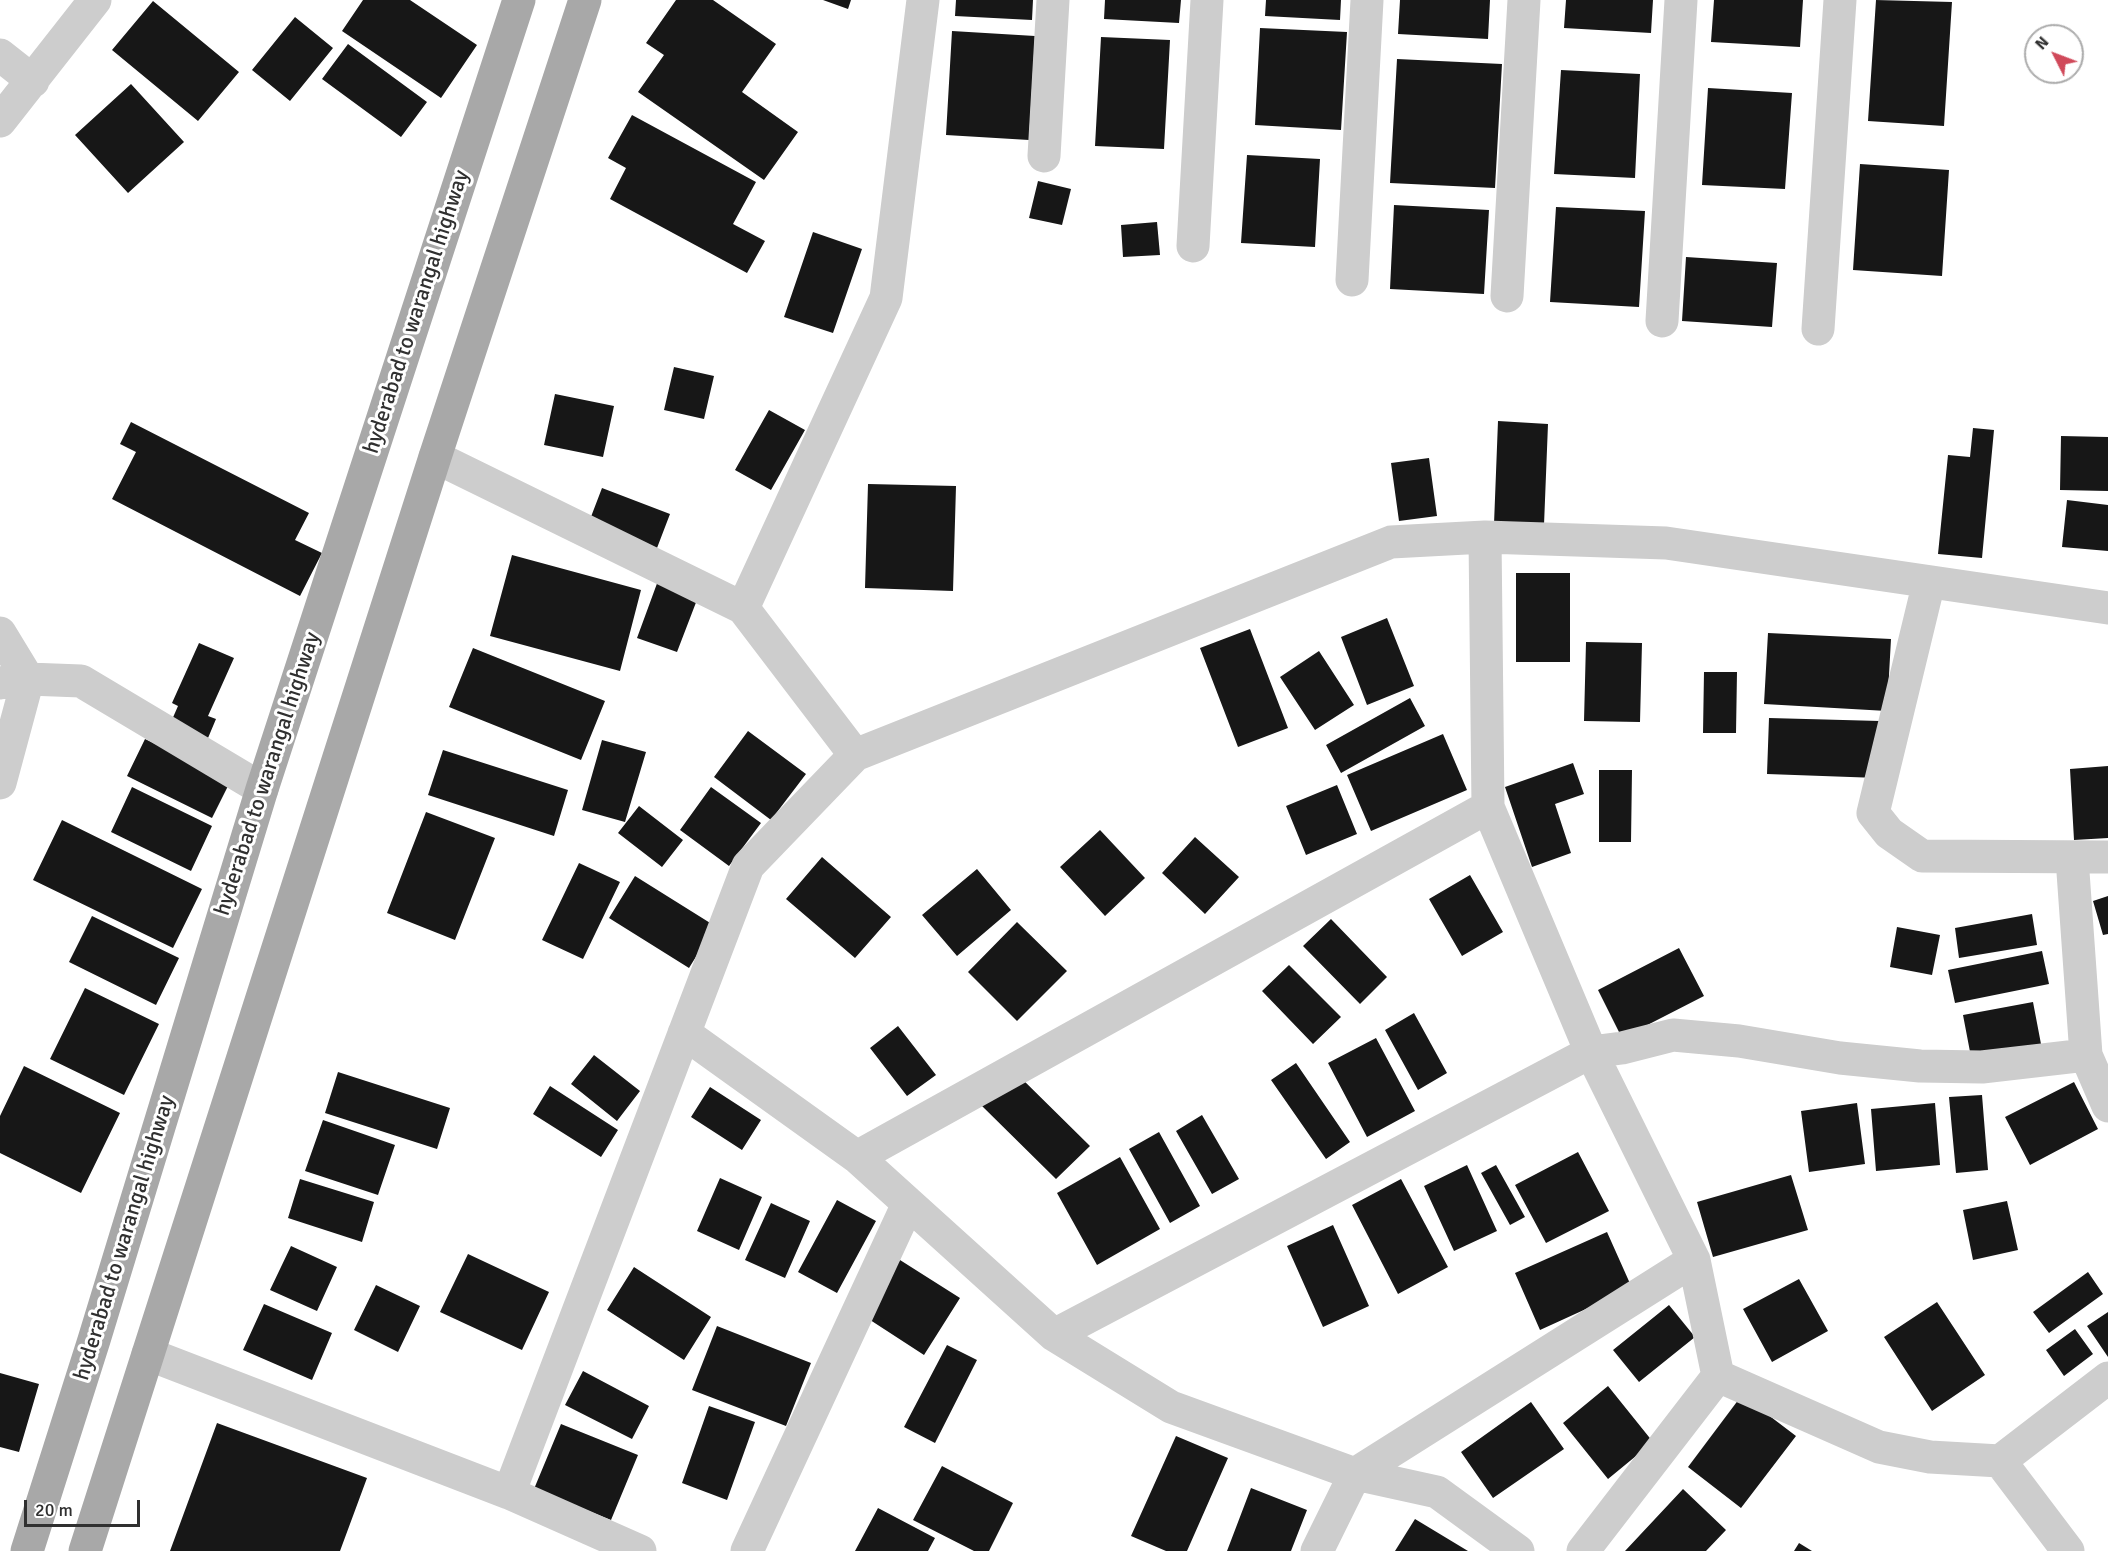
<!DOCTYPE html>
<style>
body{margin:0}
#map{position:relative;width:2108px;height:1551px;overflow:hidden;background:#fff;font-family:Signika,sans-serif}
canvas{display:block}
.north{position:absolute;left:2024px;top:24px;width:60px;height:60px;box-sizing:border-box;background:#fff;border:2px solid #acacac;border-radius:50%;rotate:312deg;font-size:16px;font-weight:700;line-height:24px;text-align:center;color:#303030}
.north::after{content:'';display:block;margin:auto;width:21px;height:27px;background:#d0495a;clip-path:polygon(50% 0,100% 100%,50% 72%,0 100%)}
.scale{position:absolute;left:24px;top:1500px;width:116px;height:27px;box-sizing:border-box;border:3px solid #303030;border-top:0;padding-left:8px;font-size:18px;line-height:21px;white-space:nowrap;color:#303030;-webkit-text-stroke:4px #fff;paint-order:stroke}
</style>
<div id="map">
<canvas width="2108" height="1551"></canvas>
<div class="north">N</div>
<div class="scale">20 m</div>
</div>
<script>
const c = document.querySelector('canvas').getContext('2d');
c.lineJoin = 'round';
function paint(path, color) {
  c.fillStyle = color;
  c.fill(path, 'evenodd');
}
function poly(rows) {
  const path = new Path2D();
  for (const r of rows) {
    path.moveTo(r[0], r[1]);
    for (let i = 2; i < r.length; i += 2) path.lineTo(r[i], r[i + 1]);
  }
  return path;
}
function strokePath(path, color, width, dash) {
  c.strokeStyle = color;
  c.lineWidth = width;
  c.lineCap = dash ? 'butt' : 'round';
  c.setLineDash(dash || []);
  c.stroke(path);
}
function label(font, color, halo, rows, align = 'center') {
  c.font = font + ' Signika,sans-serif';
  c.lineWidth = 6;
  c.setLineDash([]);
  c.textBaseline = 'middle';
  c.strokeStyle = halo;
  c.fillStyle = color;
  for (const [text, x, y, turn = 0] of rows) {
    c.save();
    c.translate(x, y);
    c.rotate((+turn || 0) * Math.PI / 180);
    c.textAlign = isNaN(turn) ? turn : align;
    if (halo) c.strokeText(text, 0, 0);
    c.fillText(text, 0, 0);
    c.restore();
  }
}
paint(poly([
 [363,0,410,0,477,45,441,98,342,31],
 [676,0,713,0,776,44,742,92,798,132,764,180,638,92,664,55,646,43],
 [823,0,851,0,848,9],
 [956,0,1033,0,1032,20,955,16],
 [1105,0,1181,0,1179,23,1104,19],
 [1266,0,1341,0,1340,20,1265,16],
 [1400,0,1490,0,1488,39,1398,34],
 [1566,0,1653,0,1651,33,1564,28],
 [1714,0,1803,0,1800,47,1711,42],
 [1876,0,1952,2,1944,126,1868,121],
 [153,1,239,72,198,121,112,50],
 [295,17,333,48,290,101,252,70],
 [1260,28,1347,32,1341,130,1255,125],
 [952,31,1035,36,1029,140,946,135],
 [1101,37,1170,40,1164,149,1095,146],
 [348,44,427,102,401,137,322,79],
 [1397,59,1502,64,1495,188,1390,183],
 [1561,70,1640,74,1635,178,1554,174],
 [131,84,184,142,128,193,75,135],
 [1708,88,1792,93,1785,189,1702,185],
 [632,115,756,182,733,224,765,241,747,273,610,199,626,168,608,158],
 [1247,155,1320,159,1315,247,1241,243],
 [1860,164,1949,170,1942,276,1853,270],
 [1038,181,1071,189,1062,225,1029,218],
 [1394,205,1489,210,1484,294,1390,289],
 [1556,207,1645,211,1639,307,1550,302],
 [1157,222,1160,255,1123,257,1121,225],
 [813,232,862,249,833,333,784,317],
 [1686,257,1777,263,1772,327,1682,321],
 [674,367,714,376,704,419,664,410],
 [555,394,614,406,603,457,544,445],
 [769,410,805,430,771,490,735,470],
 [1498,421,1548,424,1544,525,1494,524],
 [131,422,309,513,295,540,322,553,300,596,112,499,136,452,120,444],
 [1973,428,1994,430,1982,558,1938,554,1948,455,1970,457],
 [2061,436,2108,437,2108,491,2060,490],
 [1429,458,1437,516,1399,521,1391,463],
 [868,484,956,486,953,591,865,588],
 [602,488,670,514,657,548,589,522],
 [2067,500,2108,505,2108,551,2062,547],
 [512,555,641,590,620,671,490,636],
 [1516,573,1570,573,1570,662,1516,662],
 [659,578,700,592,677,652,637,638],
 [1387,618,1414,686,1367,705,1341,637],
 [1250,629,1288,728,1238,747,1200,648],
 [1768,633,1891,639,1887,711,1764,704],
 [1586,642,1642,643,1640,722,1584,721],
 [199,643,234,658,208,716,216,719,208,738,171,722,178,706,172,703],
 [473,648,605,701,581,760,449,707],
 [1319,651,1354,705,1315,730,1280,677],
 [1704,672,1737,672,1736,733,1703,733],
 [1410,698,1425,726,1341,773,1326,745],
 [1769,718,1880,721,1878,778,1767,774],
 [748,731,806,774,771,820,714,777],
 [1443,734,1467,790,1371,831,1347,775],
 [145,739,231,780,212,818,127,776],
 [602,740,646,752,625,822,582,810],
 [443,750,568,790,554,836,428,795],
 [1573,763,1584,794,1555,804,1571,853,1532,867,1505,787],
 [2108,766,2108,838,2074,840,2070,769],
 [1599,770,1632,770,1631,842,1599,842],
 [1337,785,1357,834,1306,855,1286,806],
 [132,787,212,826,191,871,111,832],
 [711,787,761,823,729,866,680,830],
 [639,806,683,840,662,867,618,833],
 [426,812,495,838,455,940,387,913],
 [62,820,202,889,173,948,33,880],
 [1100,830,1145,878,1105,916,1060,867],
 [1195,837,1239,877,1205,914,1162,873],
 [822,857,891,917,855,958,786,899],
 [579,863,620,882,583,959,542,940],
 [977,869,1011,910,957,956,922,915],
 [1470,875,1503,932,1462,956,1429,899],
 [635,876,715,926,689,968,609,918],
 [2108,896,2108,934,2103,935,2093,901],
 [2032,914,2037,945,1959,958,1955,928],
 [92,916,179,958,156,1005,69,962],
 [1331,919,1387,977,1360,1004,1303,946],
 [1017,922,1067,971,1017,1021,968,972],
 [1897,927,1940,935,1932,975,1890,967],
 [1679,948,1704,996,1622,1038,1598,990],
 [2042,951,2049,984,1955,1003,1948,970],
 [1289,965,1341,1017,1313,1044,1262,991],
 [85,988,159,1024,124,1095,50,1059],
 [2033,1002,2041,1044,1971,1057,1963,1015],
 [1414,1013,1447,1073,1418,1090,1385,1030],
 [898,1026,936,1075,907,1096,870,1048],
 [1376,1038,1415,1111,1367,1137,1328,1063],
 [594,1055,640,1091,617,1121,571,1084],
 [1296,1063,1350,1142,1326,1159,1271,1080],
 [24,1066,120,1113,81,1193,0,1153,0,1116],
 [338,1072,450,1108,437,1149,325,1113],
 [1015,1072,1090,1146,1056,1179,982,1106],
 [2074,1082,2098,1129,2030,1165,2005,1117],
 [550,1086,618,1130,601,1157,533,1114],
 [710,1087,761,1120,742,1150,691,1117],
 [1982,1095,1988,1170,1956,1173,1949,1097],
 [1857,1103,1865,1164,1809,1172,1801,1111],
 [1935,1103,1940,1165,1876,1171,1871,1109],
 [1202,1115,1239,1179,1212,1194,1176,1131],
 [323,1120,395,1145,378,1195,305,1171],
 [1159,1132,1200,1206,1170,1223,1129,1149],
 [1578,1152,1609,1211,1546,1243,1515,1185],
 [1120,1157,1160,1229,1097,1265,1057,1193],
 [1467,1165,1497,1231,1454,1251,1424,1186],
 [1496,1165,1525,1217,1510,1225,1481,1173],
 [1791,1175,1808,1230,1713,1257,1697,1202],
 [720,1178,762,1197,739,1250,697,1231],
 [300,1179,374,1202,362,1242,288,1218],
 [1401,1179,1448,1267,1398,1294,1352,1205],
 [837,1200,876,1221,837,1293,798,1272],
 [2007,1201,2018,1250,1973,1260,1963,1210],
 [771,1203,810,1221,785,1278,745,1260],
 [1333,1225,1369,1306,1323,1327,1287,1246],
 [1607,1232,1632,1288,1540,1330,1515,1273],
 [291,1246,337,1267,317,1311,270,1290],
 [468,1254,549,1292,522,1350,440,1312],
 [900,1260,960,1298,924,1355,864,1316],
 [634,1267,711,1317,684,1360,607,1310],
 [2088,1272,2103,1294,2049,1333,2033,1312],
 [1799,1279,1828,1331,1772,1362,1743,1309],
 [376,1285,420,1306,398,1352,354,1330],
 [1937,1302,1985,1375,1932,1411,1884,1337],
 [264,1304,332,1333,312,1380,243,1350],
 [1669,1305,1695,1337,1639,1382,1613,1350],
 [2108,1312,2108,1357,2087,1326],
 [717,1326,811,1363,786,1426,692,1390],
 [2075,1329,2093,1354,2064,1376,2046,1350],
 [947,1345,977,1360,935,1443,904,1427],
 [583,1371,649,1406,632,1439,565,1405],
 [0,1373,39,1384,19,1452,0,1447],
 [1608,1386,1653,1442,1608,1479,1563,1423],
 [1742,1395,1796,1436,1741,1508,1688,1467],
 [1531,1402,1564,1449,1493,1498,1461,1452],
 [709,1406,755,1422,727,1500,682,1483],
 [217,1423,367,1478,340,1551,170,1551],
 [561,1424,638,1455,611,1520,534,1489],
 [1176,1436,1228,1458,1187,1551,1166,1551,1131,1536],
 [942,1466,1013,1503,989,1551,974,1551,913,1520],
 [1251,1488,1307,1510,1291,1551,1227,1551],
 [1683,1489,1726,1530,1706,1551,1625,1551],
 [878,1508,935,1538,928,1551,855,1551],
 [1415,1519,1468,1551,1395,1551],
 [1799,1543,1812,1551,1794,1551]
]), '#171717');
strokePath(poly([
 [0,55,33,81],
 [0,121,95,0],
 [1044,156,1053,0],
 [1193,246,1207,0],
 [1352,280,1367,0],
 [1507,296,1524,0],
 [1662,321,1681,0],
 [1818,329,1840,0],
 [435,457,743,608,855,755],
 [1929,582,1873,813,1889,833,1922,856,2108,857],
 [743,608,886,298,923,0],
 [0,633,28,679,0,783],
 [0,683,28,679,81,681,262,789],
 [2072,858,2086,1055,2108,1106],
 [684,1033,857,1157,1054,1335,1171,1407,1355,1474,1437,1492,1518,1551],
 [857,1157,1488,807,1485,537],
 [1054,1335,1591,1052,1622,1048,1673,1035,1739,1041,1840,1058,1920,1066,1982,1067,2086,1055],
 [148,1354,509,1493,640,1551],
 [1718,1376,1879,1447,1930,1457,2000,1461,2108,1378],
 [2000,1461,2068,1551],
 [509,1493,748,866,855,755,1391,542,1485,537,1666,543,2108,608],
 [747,1551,908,1204],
 [1317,1551,1355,1474,1694,1260,1591,1052,1488,807],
 [1583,1551,1718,1376,1694,1260]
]), '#cdcdcd', 33);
strokePath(poly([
 [27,1551,94,1340,262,789,519,0],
 [85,1551,435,457,585,0]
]), '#a8a8a8', 33);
label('22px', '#303030', '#fff', [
 ["hyderabad to warangal highway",417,312,-72],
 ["hyderabad to warangal highway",268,774,-72],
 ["hyderabad to warangal highway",125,1238,-73]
]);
</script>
